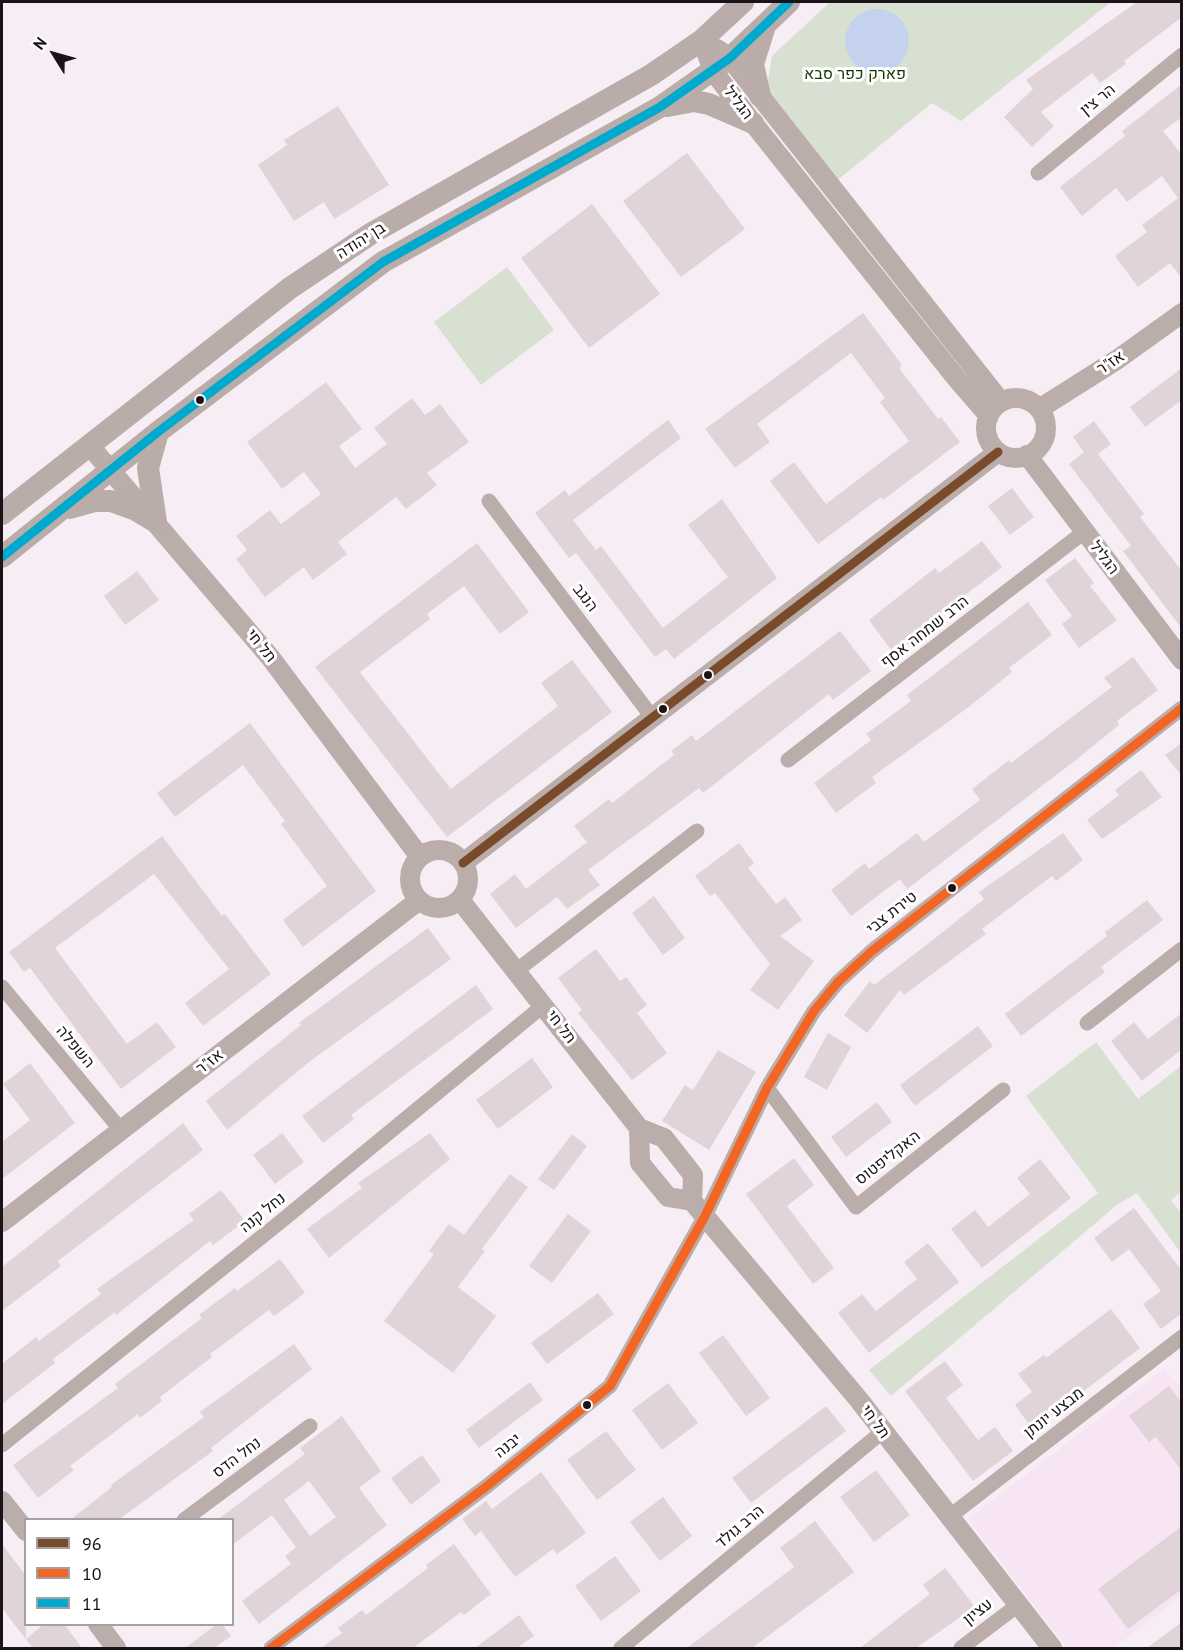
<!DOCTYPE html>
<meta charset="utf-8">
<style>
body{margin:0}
#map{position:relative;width:1183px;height:1650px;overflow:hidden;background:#f6edf5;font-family:"PT Sans",sans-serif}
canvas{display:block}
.frame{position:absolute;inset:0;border:3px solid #1a1419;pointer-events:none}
.legend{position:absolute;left:24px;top:1518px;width:210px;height:108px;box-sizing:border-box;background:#fff;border:2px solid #a3a1a3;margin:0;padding:8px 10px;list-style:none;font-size:18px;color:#1a1419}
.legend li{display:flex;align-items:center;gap:12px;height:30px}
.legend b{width:30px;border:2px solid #a3a1a3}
.north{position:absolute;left:24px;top:24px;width:60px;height:60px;-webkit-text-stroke:4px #fff;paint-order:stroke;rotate:307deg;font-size:16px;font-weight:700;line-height:24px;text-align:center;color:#1a1419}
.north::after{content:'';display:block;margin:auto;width:21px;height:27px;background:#1a1419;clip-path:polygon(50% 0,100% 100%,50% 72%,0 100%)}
</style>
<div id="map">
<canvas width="1183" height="1650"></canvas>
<div class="frame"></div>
<ul class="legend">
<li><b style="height:8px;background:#7a4b2a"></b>96</li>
<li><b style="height:8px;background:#f26522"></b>10</li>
<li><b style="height:8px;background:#00a9ce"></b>11</li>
</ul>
<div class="north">N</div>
</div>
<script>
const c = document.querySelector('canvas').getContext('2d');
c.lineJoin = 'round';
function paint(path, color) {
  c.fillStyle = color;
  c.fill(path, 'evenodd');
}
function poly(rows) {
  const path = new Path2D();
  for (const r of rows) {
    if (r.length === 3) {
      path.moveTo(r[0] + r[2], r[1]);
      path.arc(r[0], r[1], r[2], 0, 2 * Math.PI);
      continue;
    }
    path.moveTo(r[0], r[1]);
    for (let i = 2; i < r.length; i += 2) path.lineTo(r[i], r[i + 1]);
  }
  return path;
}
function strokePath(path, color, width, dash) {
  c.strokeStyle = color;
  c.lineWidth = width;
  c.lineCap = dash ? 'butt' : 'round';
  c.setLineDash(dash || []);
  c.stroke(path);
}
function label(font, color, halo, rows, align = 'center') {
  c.font = font + ' "PT Sans",Heebo,sans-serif';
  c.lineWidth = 6;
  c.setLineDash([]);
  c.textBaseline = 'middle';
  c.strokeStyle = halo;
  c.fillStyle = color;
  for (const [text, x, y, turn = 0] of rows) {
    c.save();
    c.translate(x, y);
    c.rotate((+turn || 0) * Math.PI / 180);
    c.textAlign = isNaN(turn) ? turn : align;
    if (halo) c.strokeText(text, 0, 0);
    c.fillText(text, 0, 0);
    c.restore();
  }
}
paint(poly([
 [1165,1368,1181,1389,1181,1596,1113,1648,1067,1648,968,1519]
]), '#f7e5f4');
paint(poly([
 [830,2,1111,2,961,121,932,103,834,183,766,94,772,56],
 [507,267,554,330,481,385,434,322],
 [1096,1042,1138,1099,1181,1066,1181,1192,1171,1200,1181,1213,1181,1253,1137,1193,1118,1204,891,1396,869,1370,1098,1193,1026,1096]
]), '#d7e0d1');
paint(poly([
 [877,41,32]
]), '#c5d2ee');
paint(poly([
 [1137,2,1182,2,1182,17,1124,61,1126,64,1100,83,1092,73,1041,112,1054,126,1032,147,1004,117,1033,89,1026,80],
 [1182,84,1182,117,1163,131,1182,155,1182,278,1170,263,1138,287,1115,256,1147,232,1142,225,1178,198,1162,176,1127,202,1116,188,1082,216,1060,187,1125,136,1122,131],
 [338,106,389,185,334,219,324,202,294,221,258,165,287,145,284,140],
 [687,153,745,229,681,277,623,201],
 [592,204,660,294,589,348,521,258],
 [863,313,902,365,899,368,938,419,941,417,960,442,883,500,881,497,818,544,770,481,794,462,826,504,909,441,880,402,885,398,851,353,757,424,770,442,735,468,705,429],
 [1182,368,1182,400,1145,427,1130,407],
 [326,382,362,429,339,446,355,468,387,444,374,428,412,398,425,415,440,404,469,442,427,473,437,485,406,509,396,497,338,542,347,554,313,580,304,567,265,597,236,559,247,550,236,536,270,510,281,524,321,494,304,472,282,489,247,442],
 [668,420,681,438,573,520,596,550,601,546,663,628,728,577,688,525,722,499,777,578,674,659,666,649,655,657,576,553,569,558,535,513,565,490,569,496],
 [1094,421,1111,444,1098,454,1144,514,1140,517,1182,571,1182,629,1123,551,1131,546,1069,464,1084,452,1073,437],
 [1012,488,1034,517,1010,535,988,506],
 [982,541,1002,567,915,633,918,637,894,654,869,620,935,568,939,573],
 [477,543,529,612,500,634,464,586,427,614,430,619,360,672,451,789,558,706,541,683,572,660,612,712,447,837,315,667],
 [1075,558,1094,583,1090,586,1117,620,1079,648,1062,624,1072,616,1045,580],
 [137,571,159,600,125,625,104,596],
 [1028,602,1052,635,1009,668,1012,672,970,706,872,777,876,783,836,813,814,783,871,740,866,734,911,701,907,695],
 [840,631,871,671,833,700,829,694,703,793,699,788,588,870,600,885,567,909,557,897,516,928,490,894,515,874,526,889,587,842,574,826,609,799,612,803,674,755,671,751,692,735,696,741],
 [1133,657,1158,690,1117,721,1119,725,1077,759,907,889,900,879,851,916,831,890,865,863,869,869,917,833,924,842,980,800,972,789,1009,760,1011,763,1112,687,1104,678],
 [250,723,376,891,303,947,283,920,327,886,281,824,285,821,243,765,175,817,157,793],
 [1182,743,1182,776,1165,755],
 [1141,770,1162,797,1102,839,1087,820,1119,795,1115,790],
 [1063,833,1083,860,1056,881,1052,876,982,929,986,934,904,995,900,990,867,1033,844,1015,870,981,874,985,929,943,984,899,979,892],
 [162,836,222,916,225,914,271,974,203,1026,185,1003,229,969,154,874,55,948,127,1044,157,1022,176,1047,121,1089,30,968,24,972,9,952],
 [739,843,754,863,748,868,776,904,785,897,802,920,780,936,814,961,778,1010,750,990,770,964,715,893,710,896,695,876],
 [654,896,685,938,663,955,632,913],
 [1147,900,1163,920,1101,967,1105,972,1021,1036,1005,1014,1107,936,1105,932],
 [428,928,451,959,309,1062,227,1130,206,1101,301,1025,299,1023],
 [596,949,620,981,626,977,647,1005,637,1013,667,1053,632,1080,578,1013,582,1010,558,978],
 [476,985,493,1009,351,1115,354,1119,323,1143,302,1116],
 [1182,1013,1182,1049,1142,1081,1111,1041,1134,1022,1148,1039],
 [978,1026,993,1046,915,1106,900,1085],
 [828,1033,851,1047,827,1090,804,1077],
 [718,1050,756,1072,709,1150,662,1121,685,1085,693,1090],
 [532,1058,553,1087,498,1129,476,1100],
 [30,1063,75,1123,2,1179,2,1142,30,1120,3,1084],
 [877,1102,892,1122,846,1157,831,1137],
 [183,1123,203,1150,58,1261,61,1266,2,1311,2,1267],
 [282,1133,304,1162,275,1184,253,1155],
 [430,1133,450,1159,329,1258,307,1229,362,1188,358,1183],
 [572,1134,587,1146,554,1190,538,1179],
 [794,1158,814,1185,787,1206,834,1268,813,1284,746,1194],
 [1040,1159,1071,1198,982,1268,951,1229,975,1210,988,1227,1030,1194,1017,1178],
 [510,1174,528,1187,482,1249,485,1251,458,1287,496,1316,453,1373,384,1321,434,1254,429,1251,449,1224,464,1235],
 [221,1190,245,1221,213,1245,210,1241,116,1315,115,1312,53,1359,55,1363,2,1404,2,1364,36,1337,39,1341,101,1294,97,1289,194,1220,189,1214],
 [1134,1208,1182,1271,1182,1313,1161,1329,1143,1304,1161,1291,1129,1249,1112,1262,1094,1238],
 [568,1214,591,1231,552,1283,529,1266],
 [928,1243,959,1282,869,1353,838,1313,862,1294,876,1311,917,1279,904,1262],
 [280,1259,305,1293,274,1316,269,1310,210,1354,212,1357,160,1397,162,1401,140,1418,138,1414,70,1466,74,1470,38,1498,13,1465,118,1388,115,1384,202,1318,199,1315,235,1288,237,1291],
 [598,1293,614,1314,547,1364,531,1343],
 [1111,1309,1140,1348,1033,1430,1015,1405,1032,1392,1018,1374,1044,1355,1046,1358],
 [723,1335,770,1398,746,1416,699,1353],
 [294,1344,312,1369,211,1448,213,1451,118,1520,70,1520,112,1487,111,1485,204,1417,200,1412],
 [945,1361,963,1385,946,1398,978,1440,995,1427,1013,1451,973,1481,905,1391],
 [530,1382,543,1400,479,1448,466,1430],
 [668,1383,698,1423,662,1450,632,1410],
 [1169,1386,1182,1403,1182,1471,1156,1437,1149,1442,1129,1416],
 [826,1406,846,1431,751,1503,732,1478],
 [342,1416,381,1471,359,1488,387,1525,259,1624,242,1601,291,1564,285,1556,296,1547,272,1515,232,1545,232,1520,217,1520,305,1454,300,1448],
 [309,1481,336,1517,310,1536,284,1500],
 [606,1431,636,1470,597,1500,567,1460],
 [422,1455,441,1481,411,1505,391,1478],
 [876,1470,910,1515,874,1542,840,1497],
 [541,1472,586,1533,557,1554,553,1549,515,1577,481,1531,475,1536,462,1519,486,1501,492,1509],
 [663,1497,692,1536,660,1561,630,1522],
 [815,1521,854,1572,752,1648,687,1648,794,1567,780,1548],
 [1182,1526,1182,1589,1128,1629,1098,1589],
 [2,1544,26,1576,26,1639,44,1624,64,1624,82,1648,33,1648,14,1624,2,1608],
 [454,1544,491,1594,464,1615,461,1612,413,1648,321,1648,342,1633,338,1628,362,1610,366,1615,428,1568,426,1565],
 [615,1556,641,1591,601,1621,575,1586],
 [945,1568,975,1607,916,1648,860,1648,930,1594,923,1585],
 [519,1615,534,1636,517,1648,475,1648],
 [1182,1622,1182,1648,1147,1648],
 [217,1624,222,1624,231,1636,214,1648,185,1648]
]), '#e0d4d9');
strokePath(poly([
 [1038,173,1182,55],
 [489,501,652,717],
 [788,760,1084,532],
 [516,971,697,831],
 [2,987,121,1130],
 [1087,1023,1182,949],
 [767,1088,856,1207,1003,1090],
 [2,1445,279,1223,544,1005],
 [949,1517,1182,1337],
 [184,1520,310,1426],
 [271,1648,487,1486,610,1386,705,1216,767,1088,814,1011,838,982,872,951,1182,708],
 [621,1648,882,1432],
 [961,1648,1018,1605]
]), '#bbaeaa', 15);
strokePath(poly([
 [702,40,713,71,753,123,957,379,989,416],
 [717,49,730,58,1001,402],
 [1016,428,30],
 [1039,409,1118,359,1182,313],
 [89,445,270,657,420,857],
 [1027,455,1182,660],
 [439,879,29],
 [463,863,998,452],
 [460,900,639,1128,664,1138,693,1175,692,1201,859,1400,1052,1648],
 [639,1128,640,1163,668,1197,692,1201],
 [2,1222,418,901],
 [2,1501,26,1531],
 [98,1624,116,1648]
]), '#bbaeaa', 20);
strokePath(poly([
 [760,96,753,64,764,29],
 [667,106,694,101,709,104,753,123],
 [70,508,95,501,111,501,136,510,156,522],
 [2,514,290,288,372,233,651,75,702,40,743,2],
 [156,522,148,468,158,432],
 [2,557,158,432,383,262,660,107,730,58,789,2]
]), '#baaca9', 22);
strokePath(poly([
 [463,863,998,452]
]), '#7a4b2a', 9);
strokePath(poly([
 [271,1648,487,1486,610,1386,705,1216,767,1088,814,1011,838,982,872,951,1182,708]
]), '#f26522', 9);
strokePath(poly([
 [2,557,158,432,383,262,660,107,730,58,789,2]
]), '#00a9ce', 9);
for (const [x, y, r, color] of [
 [200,400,5,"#1a1419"],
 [708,675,5,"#1a1419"],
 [663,709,5,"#1a1419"],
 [952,888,5,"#1a1419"],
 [587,1405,5,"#1a1419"]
]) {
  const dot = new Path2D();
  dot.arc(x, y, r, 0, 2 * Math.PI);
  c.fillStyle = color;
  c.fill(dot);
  strokePath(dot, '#fff', 2);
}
label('16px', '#163702', '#fff', [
 ["פארק כפר סבא",855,74]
]);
label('16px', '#1a1419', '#fff', [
 ["הר צין",1098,100,-39],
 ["הגליל",738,103,53],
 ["בן יהודה",361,241,-32],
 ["אז\"ר",1111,363,-33],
 ["הגליל",1104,558,53],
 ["הנגב",585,598,53],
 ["הרב שמחה אסף",925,632,-38],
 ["תל חי",261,646,51],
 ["טירת צבי",892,913,-38],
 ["תל חי",561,1027,52],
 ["השפלה",75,1047,50],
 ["אז\"ר",210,1062,-38],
 ["האקליפטוס",888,1158,-38],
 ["נחל קנה",263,1213,-39],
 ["מבצע יונתן",1054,1413,-38],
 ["תל חי",875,1422,54],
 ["יבנה",508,1446,-39],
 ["נחל הדס",237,1458,-37],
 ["הרב גולד",740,1527,-40],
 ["עציון",978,1612,-38]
]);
</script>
